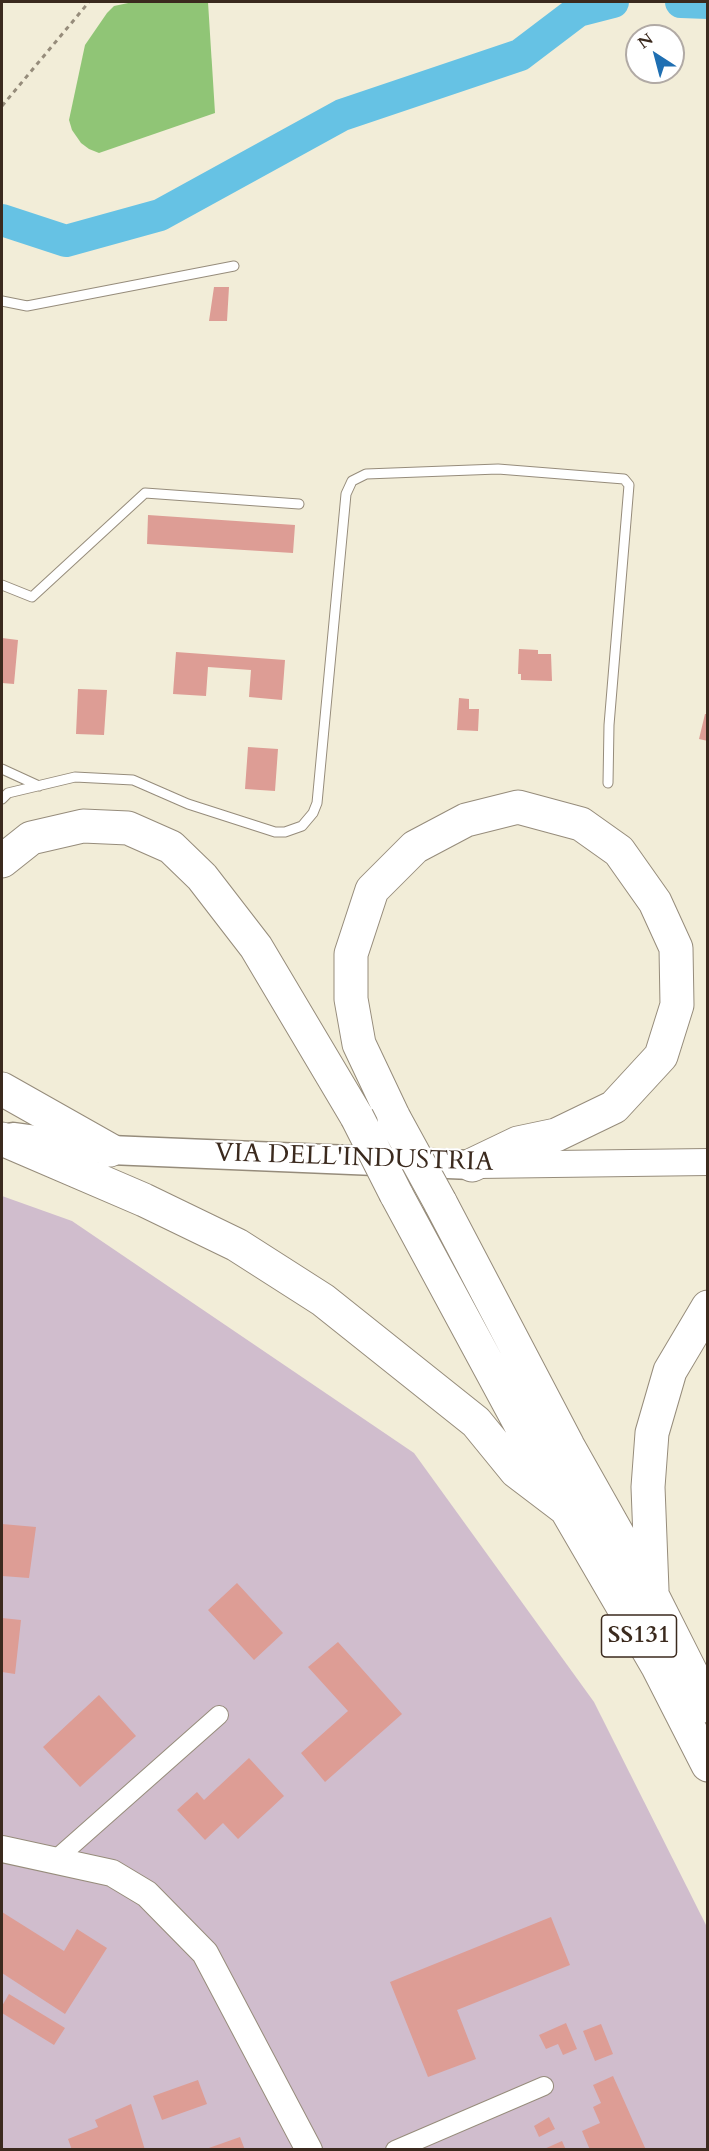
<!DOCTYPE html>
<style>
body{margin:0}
#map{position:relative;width:709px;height:2151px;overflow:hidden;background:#f2edd8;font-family:Cardo,serif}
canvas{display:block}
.frame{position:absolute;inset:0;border:3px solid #3b2a1e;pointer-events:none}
.north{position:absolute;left:625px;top:24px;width:60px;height:60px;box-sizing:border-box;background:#fff;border:2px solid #b1aaa5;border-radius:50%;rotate:324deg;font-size:16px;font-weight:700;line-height:24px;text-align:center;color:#3b2a1e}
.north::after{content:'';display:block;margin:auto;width:21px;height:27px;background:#1f6fb2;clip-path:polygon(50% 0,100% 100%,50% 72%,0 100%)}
</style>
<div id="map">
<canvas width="709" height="2151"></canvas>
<div class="frame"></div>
<div class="north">N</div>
</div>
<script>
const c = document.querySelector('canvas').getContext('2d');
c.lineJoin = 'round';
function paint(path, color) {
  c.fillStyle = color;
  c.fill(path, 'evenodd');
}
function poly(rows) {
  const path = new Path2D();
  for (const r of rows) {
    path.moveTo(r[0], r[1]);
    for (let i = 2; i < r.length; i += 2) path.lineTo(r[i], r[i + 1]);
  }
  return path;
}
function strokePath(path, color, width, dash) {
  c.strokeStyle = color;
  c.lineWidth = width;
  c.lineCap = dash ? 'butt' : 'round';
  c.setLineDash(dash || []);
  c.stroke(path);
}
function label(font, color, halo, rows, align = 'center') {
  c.font = font + ' Cardo,serif';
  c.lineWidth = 4.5;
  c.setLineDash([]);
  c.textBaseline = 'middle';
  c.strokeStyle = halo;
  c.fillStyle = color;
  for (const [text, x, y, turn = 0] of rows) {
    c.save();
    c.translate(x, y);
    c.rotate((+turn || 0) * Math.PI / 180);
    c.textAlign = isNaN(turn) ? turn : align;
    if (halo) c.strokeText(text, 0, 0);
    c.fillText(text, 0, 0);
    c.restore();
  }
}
paint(poly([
 [2,1196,72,1221,414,1453,594,1702,708,1929,707,2149,2,2150]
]), '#d0bdcd');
paint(poly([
 [133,2,208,2,215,113,99,153,89,149,81,143,72,130,69,120,85,45,107,13,114,6]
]), '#90c576');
strokePath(poly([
 [681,2,708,3],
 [2,220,66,241,160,215,342,115,520,55,578,11,613,2]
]), '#66c2e4', 32);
paint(poly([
 [214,287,229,287,227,321,209,321],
 [148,515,295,525,293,553,147,544],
 [2,638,18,640,14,684,2,683],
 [519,649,538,650,538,654,551,654,552,681,521,680,521,674,518,674],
 [176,652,285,660,282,700,249,697,251,670,208,667,206,696,173,694],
 [78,689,107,690,104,735,76,734],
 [459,698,469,699,469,709,479,709,478,731,457,730],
 [705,714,708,714,708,741,699,739],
 [248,747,278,749,275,791,245,789],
 [2,1524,36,1527,29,1578,2,1576],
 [237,1583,283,1633,254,1660,208,1610],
 [2,1618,21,1620,15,1674,2,1672],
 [338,1642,402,1714,325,1782,301,1753,348,1711,308,1667],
 [99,1695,136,1736,80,1787,43,1747],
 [249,1758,284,1796,238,1839,223,1823,205,1840,177,1810,197,1792,204,1800],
 [2,1912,64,1951,77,1929,107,1948,65,2014,2,1973],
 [551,1917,570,1965,457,2010,476,2059,428,2077,390,1982],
 [9,1994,65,2028,54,2045,2,2013,2,2006],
 [566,2023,577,2049,563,2055,558,2044,546,2049,539,2035],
 [601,2024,613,2054,595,2061,583,2031],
 [613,2076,646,2150,590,2150,582,2131,600,2123,593,2107,601,2103,593,2085],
 [198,2080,207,2104,162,2120,153,2096],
 [131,2104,145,2150,72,2150,68,2139,98,2127,95,2120],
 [549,2117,555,2129,539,2137,534,2126],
 [240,2137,245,2150,206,2150,206,2149],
 [562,2141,566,2150,542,2150]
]), '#dd9d95');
const lane = poly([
 [2,301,27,306,234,266],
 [2,585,32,597,145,493,299,504],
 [2,769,39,786],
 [2,799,8,793,75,777,133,780,188,804,275,832,285,832,302,826,313,813,317,803,346,494,352,481,366,474,498,469,624,479,629,485,609,725,608,783]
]);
const street = poly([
 [54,1861,219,1715],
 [395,2150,544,2086]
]);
const secondary = poly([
 [477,1165,708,1162],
 [2,1849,112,1873,147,1894,205,1953,309,2150]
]);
const primary = poly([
 [13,1137,110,1150,472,1165]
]);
const highway = poly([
 [2,861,31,838,83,826,128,828,171,847,202,877,256,947,357,1117],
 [2,1089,110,1150],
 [394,1118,359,1044,351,999,351,954,372,890,415,847,466,820,518,807,581,824,619,851,655,902,676,948,677,1005,661,1056,614,1107,556,1135,518,1143,472,1165],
 [2,1139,144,1200,237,1245,323,1300,476,1422,516,1471,566,1509],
 [396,1194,566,1509,658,1667,708,1765],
 [440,1202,568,1446,652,1595,708,1706],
 [652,1590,648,1487,652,1433,670,1371,708,1307]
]);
strokePath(lane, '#968c7b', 11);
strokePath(street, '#968c7b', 20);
strokePath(secondary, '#968c7b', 28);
strokePath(primary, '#968c7b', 31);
strokePath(highway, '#968c7b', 35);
strokePath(poly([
 [2,106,89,2]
]), '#968c7b', 3, [4.5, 4.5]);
strokePath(lane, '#fff', 9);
strokePath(street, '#fff', 18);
strokePath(secondary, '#fff', 26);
strokePath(primary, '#fff', 28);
strokePath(highway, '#fff', 33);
const highwayBridge = poly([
 [357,1117,396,1194],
 [394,1118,440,1202]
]);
strokePath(highwayBridge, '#968c7b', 35, []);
strokePath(highwayBridge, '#fff', 33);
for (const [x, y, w] of [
 [639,1636,75]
]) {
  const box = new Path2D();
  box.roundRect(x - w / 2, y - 21, w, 42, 4.5);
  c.fillStyle = '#fff';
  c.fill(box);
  strokePath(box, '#3b2a1e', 1.5);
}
label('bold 24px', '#3b2a1e', null, [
 ["SS131",639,1636]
]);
label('26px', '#3b2a1e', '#fff', [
 ["VIA DELL'INDUSTRIA",354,1159,2]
]);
</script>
